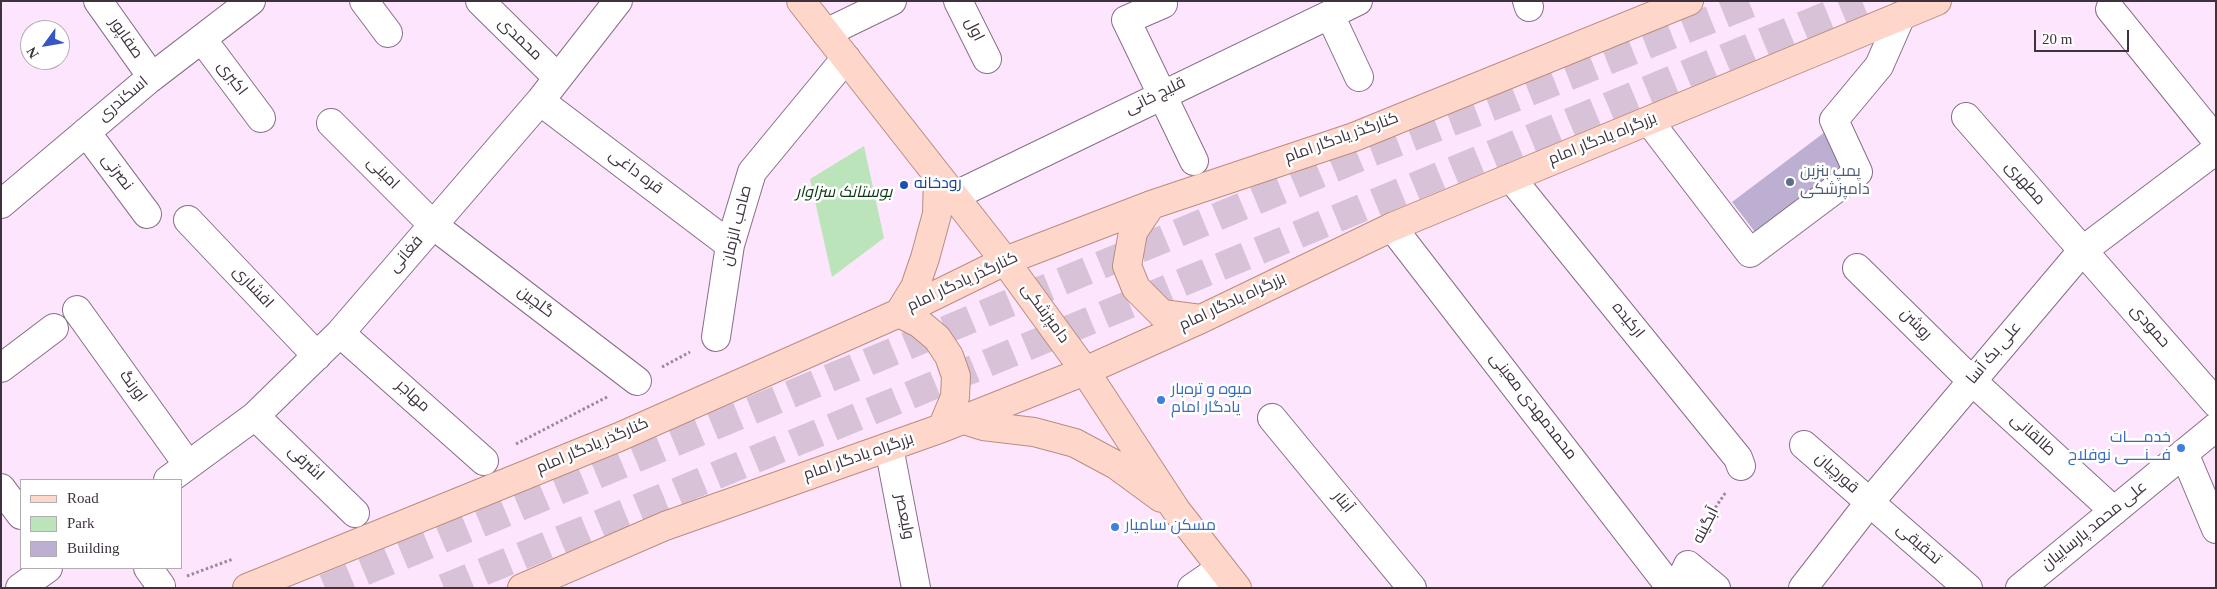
<!DOCTYPE html>
<meta charset="utf-8">
<style>
body{margin:0}
#map{position:relative;width:2217px;height:589px;overflow:hidden;background:#fde6fd;font-family:Georgia,serif}
canvas{display:block}
.frame{position:absolute;inset:0;border:2px solid #3d323d;pointer-events:none}
.legend{position:absolute;left:20px;top:479px;width:162px;height:90px;box-sizing:border-box;background:#fff;border:1px solid #b1adb1;margin:0;padding:6px 9px;list-style:none;font-size:15px;color:#3d323d}
.legend li{display:flex;align-items:center;gap:10px;height:25px}
.legend b{width:25px;border:1px solid #b1adb1}
.north{position:absolute;left:20px;top:20px;width:50px;height:50px;box-sizing:border-box;background:#fff;border:1px solid #b1adb1;border-radius:50%;rotate:238deg;font-size:14px;font-weight:700;line-height:20px;text-align:center;color:#3d323d}
.north::after{content:'';display:block;margin:auto;width:18px;height:22px;background:#3655c7;clip-path:polygon(50% 0,100% 100%,50% 72%,0 100%)}
.scale{position:absolute;left:2034px;top:30px;width:95px;height:22px;box-sizing:border-box;border:2px solid #3d323d;border-top:0;padding-left:6px;font-size:15px;line-height:18px;white-space:nowrap;color:#3d323d;-webkit-text-stroke:4px #fff;paint-order:stroke}
</style>
<div id="map">
<canvas width="2217" height="589"></canvas>
<div class="frame"></div>
<ul class="legend">
<li><b style="height:6px;background:#fed7ca"></b>Road</li>
<li><b style="height:14px;background:#bbe4bb"></b>Park</li>
<li><b style="height:14px;background:#bcafd1"></b>Building</li>
</ul>
<div class="north">N</div>
<div class="scale">20 m</div>
</div>
<script>
const c = document.querySelector('canvas').getContext('2d');
c.lineJoin = 'round';
function paint(path, color) {
  c.fillStyle = color;
  c.fill(path, 'evenodd');
}
function poly(rows) {
  const path = new Path2D();
  for (const r of rows) {
    path.moveTo(r[0], r[1]);
    for (let i = 2; i < r.length; i += 2) path.lineTo(r[i], r[i + 1]);
  }
  return path;
}
function strokePath(path, color, width, dash) {
  c.strokeStyle = color;
  c.lineWidth = width;
  c.lineCap = dash ? 'butt' : 'round';
  c.setLineDash(dash || []);
  c.stroke(path);
}
function label(font, color, halo, rows, align = 'center') {
  c.font = font + ' Georgia,Cairo,serif';
  c.lineWidth = 5;
  c.setLineDash([]);
  c.textBaseline = 'middle';
  c.strokeStyle = halo;
  c.fillStyle = color;
  for (const [text, x, y, turn = 0] of rows) {
    c.save();
    c.translate(x, y);
    c.rotate((+turn || 0) * Math.PI / 180);
    c.textAlign = isNaN(turn) ? turn : align;
    if (halo) c.strokeText(text, 0, 0);
    c.fillText(text, 0, 0);
    c.restore();
  }
}
paint(poly([
 [864,146,884,238,832,277,810,179]
]), '#bbe4bb');
paint(poly([
 [1825,132,1848,163,1755,232,1732,202]
]), '#bcafd1');
strokePath(poly([
 [325,588,1368,154,1507,101,1757,1],
 [444,588,1862,1]
]), '#d7c2d7', 28, [28, 14]);
const minor = poly([
 [98,1,152,77],
 [364,1,388,33],
 [480,1,558,78],
 [958,1,987,59],
 [1527,1,1529,7],
 [1163,4,1126,20,1194,161],
 [2110,9,2216,140],
 [1330,15,1359,77],
 [826,33,892,1],
 [202,39,261,118],
 [540,101,730,245],
 [1966,117,2216,403],
 [1649,121,1750,253,1858,172,1834,120,1879,66,1901,16],
 [331,123,433,225,637,381],
 [86,132,147,214],
 [1511,178,1738,458,1741,466],
 [954,196,1358,1],
 [1,204,148,80,251,1],
 [188,220,317,356],
 [1392,227,1671,588],
 [1857,268,1972,381,2114,511],
 [77,310,188,465],
 [340,333,484,461],
 [716,337,730,245,752,172,846,58],
 [1,368,54,328],
 [255,416,355,513],
 [1272,418,1412,588],
 [1804,445,1968,588],
 [889,447,916,588],
 [2184,453,2216,529],
 [168,480,255,416,340,333,540,101,618,1],
 [1,488,21,515],
 [148,568,161,586],
 [20,588,48,568],
 [1192,588,1221,568],
 [1677,588,1688,565,1716,588],
 [1803,588,1869,503,2082,251,2216,150],
 [2020,588,2216,427]
]);
const major = poly([
 [801,1,1005,261,1085,371,1176,510,1237,588],
 [938,176,937,214,925,258,915,287,899,313,919,323,937,338,949,356,956,376,955,397,942,428],
 [1151,205,1133,232,1127,266,1136,288,1162,314,1201,319],
 [964,420,983,426,1034,432,1075,443,1116,465,1161,498],
 [247,588,619,437,899,313,1005,261,1151,205,1354,137,1689,1],
 [522,588,665,526,942,428,1085,371,1201,319,1392,227,1937,1]
]);
strokePath(minor, '#876e87', 30);
strokePath(major, '#ba8c81', 30);
strokePath(poly([
 [662,367,690,352],
 [516,444,609,396],
 [1700,539,1713,511,1726,492],
 [187,576,233,559]
]), '#9a899a', 3, [2.5, 2.5]);
strokePath(minor, '#fff', 28);
strokePath(major, '#fed7ca', 28);
for (const [x, y, r, color] of [
 [1790,182,5,"#5c6f8a"],
 [904,185,5,"#1a4fb4"],
 [1161,400,5,"#3f7fe0"],
 [2181,448,5,"#3f7fe0"],
 [1115,527,5,"#3f7fe0"]
]) {
  const dot = new Path2D();
  dot.arc(x, y, r, 0, 2 * Math.PI);
  c.fillStyle = color;
  c.fill(dot);
  strokePath(dot, '#fff', 2);
}
label('16px', '#3d323d', '#fff', [
 ["اول",973,30,64],
 ["صفاپور",125,39,55],
 ["محمدی",519,40,44],
 ["اکبری",231,79,53],
 ["قلیچ خانی",1156,97,-26],
 ["اسکندری",124,100,-40],
 ["کنارگذر یادگار امام",1342,139,-20],
 ["بزرگراه یادگار امام",1603,140,-22],
 ["نصرتی",116,173,53],
 ["قره داغی",635,173,37],
 ["امینی",382,174,45],
 ["مطهری",2024,184,49],
 ["صاحب الزمان",738,226,-76],
 ["فغانی",407,255,-49],
 ["کنارگذر یادگار امام",963,283,-25],
 ["افشاری",252,288,47],
 ["گلچین",535,303,37],
 ["بزرگراه یادگار امام",1233,303,-25],
 ["دامپزشکی",1044,314,54],
 ["ارکیده",1627,321,51],
 ["روشن",1915,325,45],
 ["حمودی",2149,327,49],
 ["علی بک آسا",1995,354,-50],
 ["اورنگ",132,387,54],
 ["مهاجر",412,397,42],
 ["محمدمهدی معینی",1532,407,52],
 ["طالقانی",2032,436,42],
 ["کنارگذر یادگار امام",593,447,-23],
 ["بزرگراه یادگار امام",859,458,-19],
 ["اشرفی",305,464,44],
 ["قورچیان",1836,474,42],
 ["آبنار",1342,503,51],
 ["ولیعصر",903,517,79],
 ["آبگینه",1707,526,-63],
 ["علی محمد پارساییان",2095,527,-39],
 ["تحقیقی",1918,545,41]
]);
label('16px', '#4e5e75', '#fff', [
 ["پمپ بنزین",1800,173],
 ["دامپزشکی",1800,191]
], 'left');
label('16px', '#164399', '#fff', [
 ["رودخانه",914,185]
], 'left');
label('italic 16px', '#093910', '#fff', [
 ["بوستانک سزاوار",844,194]
]);
label('16px', '#366cbe', '#fff', [
 ["میوه و تره‌بار",1171,391],
 ["یادگار امام",1171,409],
 ["خدمــــات",2171,439,"right"],
 ["فـــنــــی نوفلاح",2171,457,"right"],
 ["مسکن سامیار",1125,527]
], 'left');
</script>
